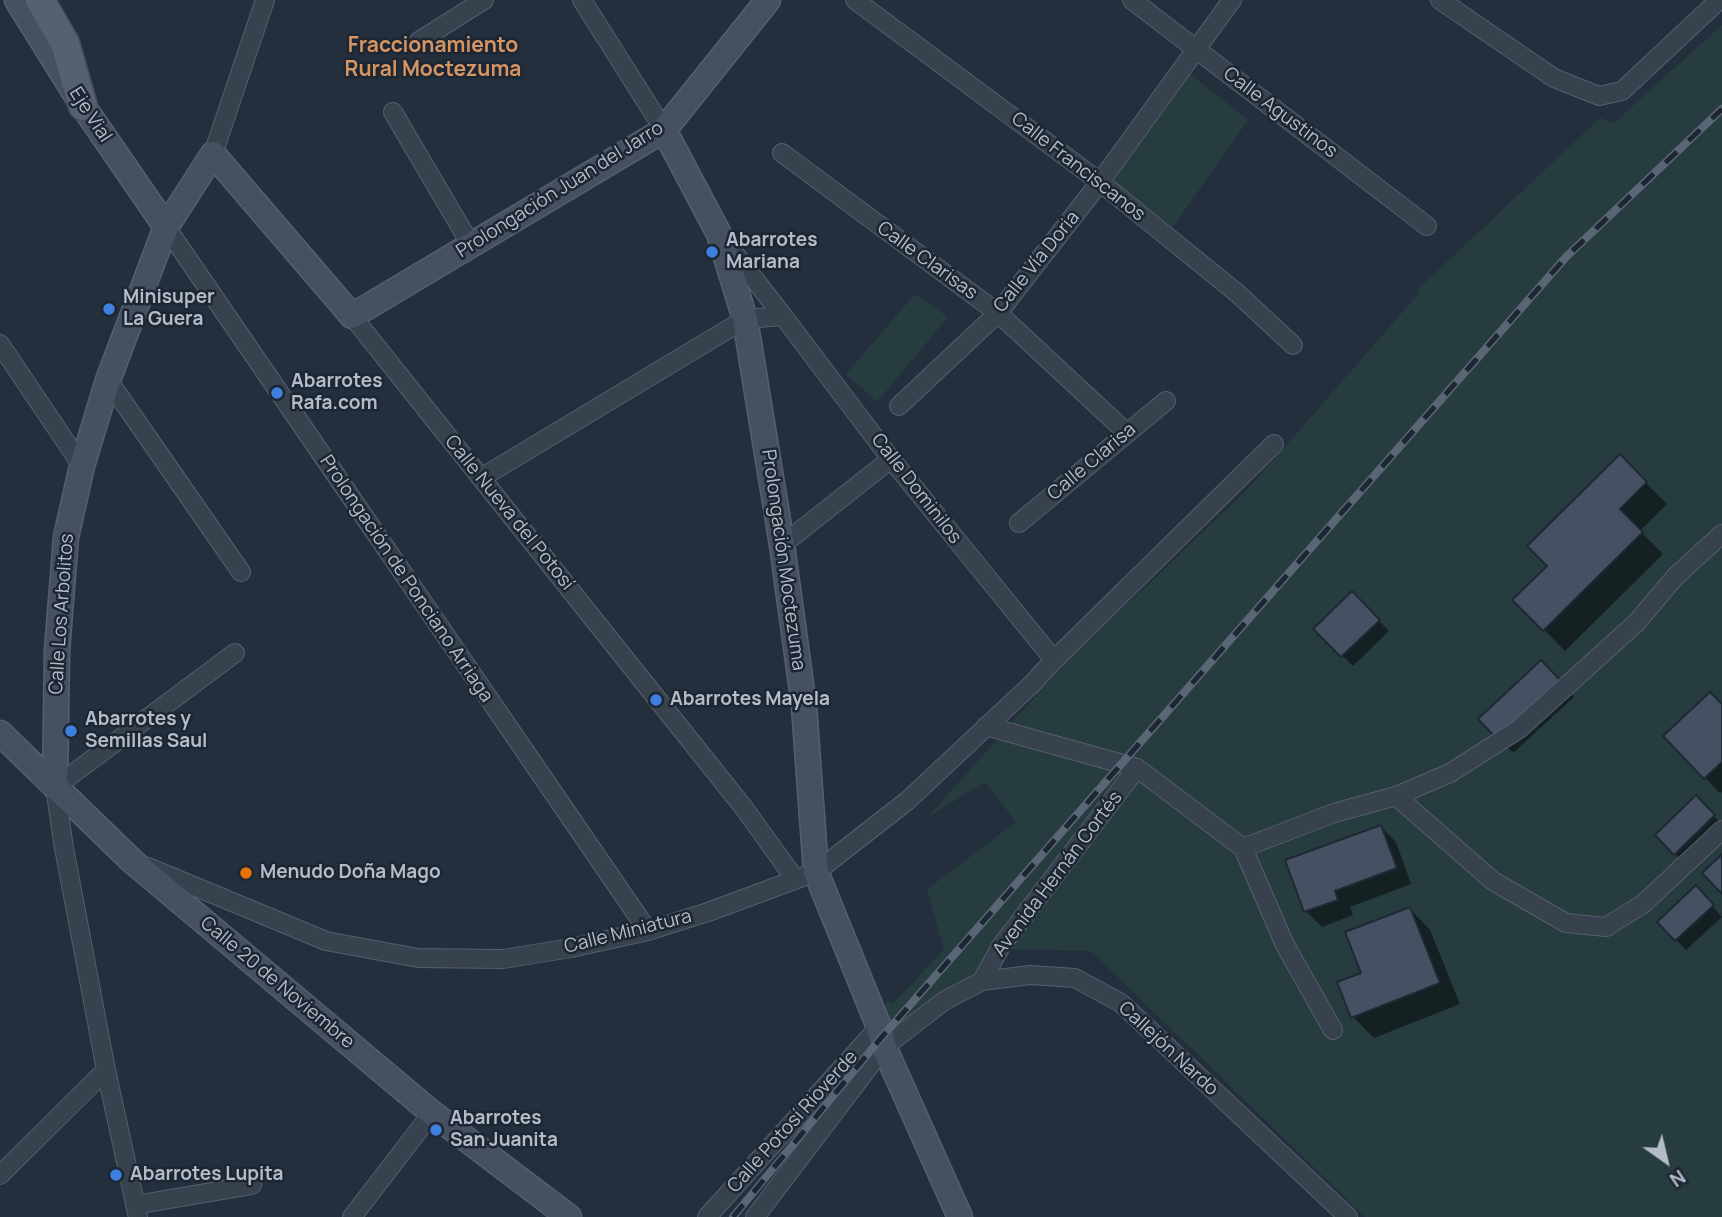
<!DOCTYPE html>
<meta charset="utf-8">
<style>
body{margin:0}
#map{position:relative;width:1722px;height:1217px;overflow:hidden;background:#242f3e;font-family:Manrope,sans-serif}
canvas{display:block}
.north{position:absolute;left:1631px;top:1126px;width:70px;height:70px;-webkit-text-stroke:5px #1d2633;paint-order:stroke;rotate:146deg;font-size:19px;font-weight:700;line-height:28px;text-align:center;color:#b4bcc9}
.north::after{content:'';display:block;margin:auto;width:24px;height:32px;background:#b4bcc9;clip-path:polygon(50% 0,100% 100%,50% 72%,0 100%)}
</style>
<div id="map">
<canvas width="1722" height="1217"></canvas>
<div class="north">N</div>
</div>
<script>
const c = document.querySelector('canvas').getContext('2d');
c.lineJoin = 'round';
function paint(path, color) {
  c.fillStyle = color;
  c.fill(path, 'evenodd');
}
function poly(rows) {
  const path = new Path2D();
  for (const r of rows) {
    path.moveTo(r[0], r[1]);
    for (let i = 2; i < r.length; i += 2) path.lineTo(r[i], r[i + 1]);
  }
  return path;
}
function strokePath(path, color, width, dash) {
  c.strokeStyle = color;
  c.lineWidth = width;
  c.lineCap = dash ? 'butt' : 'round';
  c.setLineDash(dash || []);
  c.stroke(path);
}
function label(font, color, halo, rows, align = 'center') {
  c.font = font + ' Manrope,sans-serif';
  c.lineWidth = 5;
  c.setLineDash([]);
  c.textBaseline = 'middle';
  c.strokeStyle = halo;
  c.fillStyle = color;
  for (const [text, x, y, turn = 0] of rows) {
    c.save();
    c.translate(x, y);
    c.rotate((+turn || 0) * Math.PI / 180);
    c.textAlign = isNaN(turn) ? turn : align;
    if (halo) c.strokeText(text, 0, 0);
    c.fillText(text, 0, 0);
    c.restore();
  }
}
paint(poly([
 [1722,25,1722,1217,1365,1217,1091,951,1009,949,1014,942,892,1037,877,1015,888,1001,893,1003,944,950,927,889,1016,822,985,782,928,817,1067,661,1248,489,1419,293,1416,291,1600,118,1614,123],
 [1190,74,1248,120,1173,227,1113,181],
 [915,294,948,317,877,402,846,374]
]), '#263c3f');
paint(poly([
 [1620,457,1667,504,1640,531,1663,554,1565,651,1515,600,1549,566],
 [1352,593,1389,631,1353,666,1316,629],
 [1557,678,1574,697,1513,753,1498,737],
 [1722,706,1722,792,1720,793,1705,778],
 [1696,798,1722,824,1685,864,1657,835],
 [1381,827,1396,842,1411,884,1350,907,1353,915,1322,927,1306,911],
 [1696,888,1722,917,1686,950,1659,922],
 [1410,909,1430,930,1460,1004,1374,1038,1353,1017,1364,974]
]), '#0007');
const building = poly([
 [1620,454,1647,482,1620,509,1643,532,1543,631,1512,600,1547,566,1527,546,1620,454],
 [1352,591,1380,620,1341,657,1313,629,1352,591],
 [1541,660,1560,680,1497,739,1478,719,1541,660],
 [1710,692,1722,704,1722,762,1704,779,1663,736,1710,692],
 [1696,795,1715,815,1674,855,1655,835,1696,795],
 [1381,825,1397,868,1335,891,1338,900,1304,912,1285,860,1381,825],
 [1722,854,1722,894,1702,873,1722,854],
 [1696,885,1714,905,1675,941,1657,922,1696,885],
 [1410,907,1440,983,1351,1018,1337,982,1361,973,1345,932,1410,907]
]);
paint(building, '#455162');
strokePath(building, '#1f2835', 2);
const street = poly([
 [582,0,664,130],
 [855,0,1100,182,1237,293,1293,345],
 [1132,0,1427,226],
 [1440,0,1554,78,1599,96,1622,91,1719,0],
 [419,41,484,0],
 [393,112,471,245],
 [782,153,998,313,1127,433],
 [213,154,265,0],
 [166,227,648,931],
 [727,244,783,316],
 [352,316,744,808,795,879],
 [0,344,82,466],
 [108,380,241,572],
 [899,406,998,313,1100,182,1232,0],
 [481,478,745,319,783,316,891,459,1054,660],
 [1019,523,1166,401],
 [782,545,891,459],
 [986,726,1137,768,1243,848,1285,945,1333,1030],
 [1396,796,1493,881,1566,923,1606,927,1643,904,1722,830],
 [1243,848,1334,813,1396,796,1450,773,1519,729,1636,623,1676,576,1722,534],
 [148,867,326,941,418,958,503,959,571,948,648,931,708,912,816,872,907,801,1033,683,1054,660,1274,444],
 [982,981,1001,946,1137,768],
 [0,1175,106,1070],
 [135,1205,252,1185],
 [138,1217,106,1070,64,848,55,787,235,653],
 [352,1217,432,1113],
 [707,1217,879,1027],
 [755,1217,884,1047,944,1001,982,981,1030,975,1075,978,1121,1003,1348,1217]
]);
const secondary = poly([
 [17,0,83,106,166,227],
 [664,130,719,234,745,319,782,545,804,706,816,872,879,1027,884,1047,960,1217],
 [0,733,132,861,432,1113,569,1217],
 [55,787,57,651,66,537,82,466,108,380,166,227,213,154,352,316,664,130,768,0]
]);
const primary = poly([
 [40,0,65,43,83,106]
]);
strokePath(street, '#565f6c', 20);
strokePath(secondary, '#565f6c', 27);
strokePath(primary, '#414a57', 31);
strokePath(street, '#38414e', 18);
strokePath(secondary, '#465061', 24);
strokePath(primary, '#56606e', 28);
const rail = poly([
 [733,1217,881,1038,1566,257,1722,109]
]);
strokePath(rail, '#5a6575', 8);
strokePath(rail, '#1d2633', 5, [16]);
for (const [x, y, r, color] of [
 [712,252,7,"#3f7fe0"],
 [109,309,7,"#3f7fe0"],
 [277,393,7,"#3f7fe0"],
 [656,700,7,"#3f7fe0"],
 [71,731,7,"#3f7fe0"],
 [246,873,7,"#e8710a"],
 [436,1130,7,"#3f7fe0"],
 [116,1175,7,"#3f7fe0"]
]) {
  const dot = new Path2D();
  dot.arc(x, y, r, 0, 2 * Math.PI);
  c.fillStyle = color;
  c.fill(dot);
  strokePath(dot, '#1d2633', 2.5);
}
label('19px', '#b4bcc9', '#1d2633', [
 ["Calle Agustinos",1280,113,37],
 ["Eje Vial",90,115,57],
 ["Calle Franciscanos",1078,167,38],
 ["Prolongación Juan del Jarro",560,190,-32],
 ["Calle Clarisas",927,261,36],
 ["Calle Vía Doria",1037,262,-51],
 ["Calle Clarisa",1092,462,-40],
 ["Calle Dominilos",916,489,52],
 ["Calle Nueva del Potosí",509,513,51],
 ["Prolongación Moctezuma",783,560,82],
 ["Prolongación de Ponciano Arriaga",406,579,56],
 ["Calle Los Arbolitos",62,614,-86],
 ["Avenida Hernán Cortés",1058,874,-53],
 ["Calle Miniatura",628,932,-14],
 ["Calle 20 de Noviembre",277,983,40],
 ["Callejón Nardo",1168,1049,43],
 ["Calle Potosí Rioverde",793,1122,-48]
]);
label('bold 19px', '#b4bcc9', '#1d2633', [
 ["Abarrotes",726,241],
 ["Mariana",726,263],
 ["Minisuper",123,298],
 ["La Guera",123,320],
 ["Abarrotes",291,382],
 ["Rafa.com",291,404],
 ["Abarrotes Mayela",670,700],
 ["Abarrotes y",85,720],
 ["Semillas Saul",85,742],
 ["Menudo Doña Mago",260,873],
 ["Abarrotes",450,1119],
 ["San Juanita",450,1141],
 ["Abarrotes Lupita",130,1175]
], 'left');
label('bold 21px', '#d59563', '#1d2633', [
 ["Fraccionamiento",433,46],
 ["Rural Moctezuma",433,70]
]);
</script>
